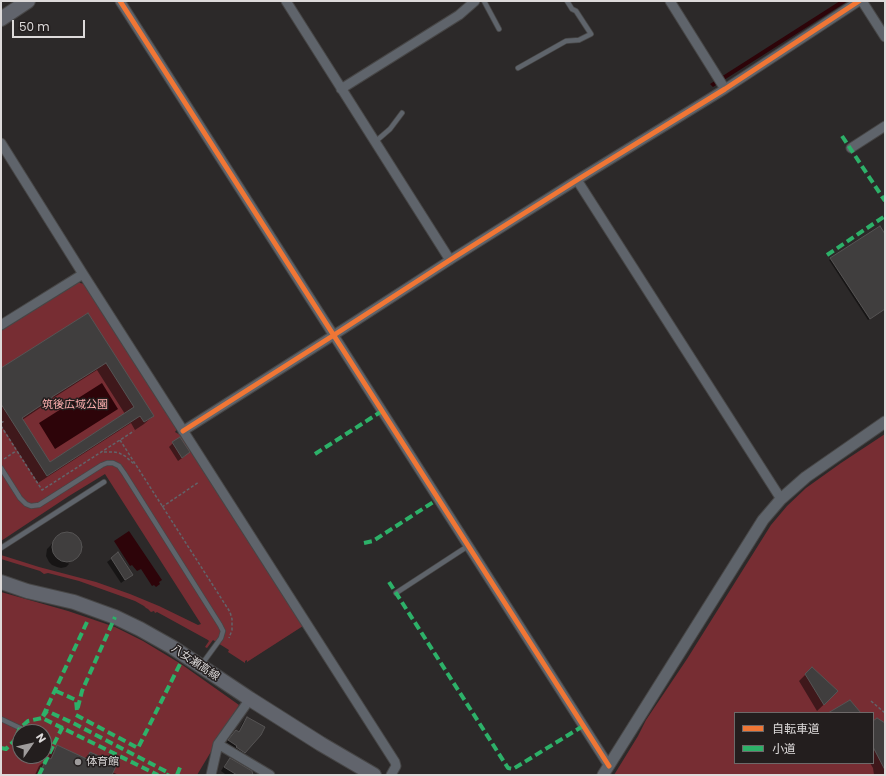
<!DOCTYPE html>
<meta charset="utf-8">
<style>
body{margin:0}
#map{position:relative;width:886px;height:776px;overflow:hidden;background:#2c2929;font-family:Poppins,"Noto Sans JP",sans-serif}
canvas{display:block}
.frame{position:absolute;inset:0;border:2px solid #dddada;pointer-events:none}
.legend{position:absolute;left:734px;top:712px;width:140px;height:52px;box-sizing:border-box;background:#231e1e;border:1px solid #6d6969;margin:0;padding:5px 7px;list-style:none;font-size:12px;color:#dddada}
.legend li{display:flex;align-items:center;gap:8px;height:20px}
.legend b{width:20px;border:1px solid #6d6969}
.north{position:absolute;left:12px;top:724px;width:40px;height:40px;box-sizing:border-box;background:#231e1e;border:1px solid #6d6969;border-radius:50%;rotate:56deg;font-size:11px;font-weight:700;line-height:16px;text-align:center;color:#dddada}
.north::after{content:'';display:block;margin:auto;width:14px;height:18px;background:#9f9c9c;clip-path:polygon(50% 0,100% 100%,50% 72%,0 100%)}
.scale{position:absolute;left:12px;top:20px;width:73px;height:18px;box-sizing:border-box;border:2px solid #dddada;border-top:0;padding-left:5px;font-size:12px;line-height:14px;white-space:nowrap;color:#dddada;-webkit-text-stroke:3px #231e1e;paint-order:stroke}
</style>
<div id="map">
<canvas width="886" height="776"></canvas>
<div class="frame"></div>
<ul class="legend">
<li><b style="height:5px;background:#f07635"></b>自転車道</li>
<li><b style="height:5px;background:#2db169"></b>小道</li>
</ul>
<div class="north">N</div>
<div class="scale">50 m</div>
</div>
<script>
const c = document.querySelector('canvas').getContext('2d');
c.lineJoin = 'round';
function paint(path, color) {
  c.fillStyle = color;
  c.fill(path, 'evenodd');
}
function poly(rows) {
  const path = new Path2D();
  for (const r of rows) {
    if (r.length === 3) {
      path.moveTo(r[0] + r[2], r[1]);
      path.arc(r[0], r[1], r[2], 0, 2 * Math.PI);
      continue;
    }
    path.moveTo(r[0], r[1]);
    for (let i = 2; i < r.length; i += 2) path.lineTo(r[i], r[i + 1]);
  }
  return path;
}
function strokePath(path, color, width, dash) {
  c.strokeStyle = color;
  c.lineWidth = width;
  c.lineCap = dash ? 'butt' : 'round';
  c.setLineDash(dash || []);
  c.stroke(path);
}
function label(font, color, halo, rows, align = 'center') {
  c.font = font + ' Poppins,"Noto Sans JP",sans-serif';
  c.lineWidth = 3;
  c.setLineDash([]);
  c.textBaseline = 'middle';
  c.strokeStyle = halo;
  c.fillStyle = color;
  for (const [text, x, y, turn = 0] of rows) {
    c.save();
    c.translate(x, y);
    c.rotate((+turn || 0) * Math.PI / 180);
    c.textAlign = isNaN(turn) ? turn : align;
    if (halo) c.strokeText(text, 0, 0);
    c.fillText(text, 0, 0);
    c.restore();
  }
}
paint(poly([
 [77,282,84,284,177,429,175,432,182,436,303,626,247,662,247,660,245,661,245,663,228,652,229,650,213,640,207,648,205,647,209,641,208,640,157,612,155,613,154,611,151,612,148,609,146,608,144,606,135,601,79,581,48,573,44,574,40,571,1,559,1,555,39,567,96,582,130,594,159,606,198,625,201,624,105,474,69,496,1,541,1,331],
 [885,434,885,775,614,775,638,736,646,720,687,659,771,525,787,506,806,488,841,463],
 [735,713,873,713,873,763,735,763],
 [1,592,68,611,115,627,143,641,181,664,239,705,197,775,1,775],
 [20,732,44,732,44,756,20,756]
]), '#772d33');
paint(poly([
 [840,1,848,1,713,87,710,84],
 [102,383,118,409,55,449,39,423],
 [129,531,162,580,159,582,160,584,156,587,154,585,152,586,141,569,137,571,132,565,130,566,114,541]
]), '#2d0409');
paint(poly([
 [880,227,885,236,885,309,868,320,829,260],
 [87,314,153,416,144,424,135,430,131,423,38,483,1,425,1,369],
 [97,370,125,414,49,463,22,420,43,406,47,402],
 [173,443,189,452,185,456,178,461,169,447],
 [63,534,72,534,76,537,78,540,80,544,81,549,77,557,68,563,69,564,66,567,61,568,57,567,52,565,49,562,46,556,47,549,50,546,56,539],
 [118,554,132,575,121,583,107,562],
 [812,668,837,692,817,711,799,681],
 [247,718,244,753,240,756,225,744,236,731,238,732,243,722],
 [873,722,885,724,885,775,874,775,873,768,870,763,873,763],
 [57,747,84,759,90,753,112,772,119,775,35,775,39,766,48,758,49,755],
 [230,759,252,775,224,775,225,774,221,771,226,763]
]), '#0007');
const building = poly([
 [880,226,885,234,885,309,870,319,830,258,880,226],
 [88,313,154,416,144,422,140,416,47,476,1,404,1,368,88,313],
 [106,363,134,407,50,462,22,418,52,398,52,397,106,363],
 [180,437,190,452,182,458,172,442,180,437],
 [67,547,15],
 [118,552,133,575,125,580,111,558,118,552],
 [812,667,838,691,824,705,805,674,812,667],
 [850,700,861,713,828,713,850,700],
 [247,717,265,727,261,735,245,753,236,747,237,746,228,740,236,730,239,732,247,717],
 [877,718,885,723,885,770,873,747,873,721,877,718],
 [57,745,87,759,90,752,117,764,112,775,39,775,47,757,51,759,57,745],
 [230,758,252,771,253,775,237,775,224,767,230,758]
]);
paint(building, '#403e3e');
strokePath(building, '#565454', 1);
const service = poly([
 [484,1,499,29],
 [518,68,566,41,579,40,591,34,576,11,572,9,567,1],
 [375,142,390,129,402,113],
 [1,468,20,498,26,504,31,506,39,505,102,465,107,463,113,463,119,466,124,473,220,625,223,631,221,638,202,664],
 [1,548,104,482],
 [396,593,468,546],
 [1,719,20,728]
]);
const minor = poly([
 [120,1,609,766],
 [286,1,450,260],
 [670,1,725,89],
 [862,1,885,37],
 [341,89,459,15,475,1],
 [1,143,83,274,395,762,396,766,391,775],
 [851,148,885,126],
 [577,180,781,499],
 [1,325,83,274],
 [183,431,334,335,450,260,577,180,725,89,859,1],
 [218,744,270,775],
 [211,775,218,744,250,699]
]);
const tertiary = poly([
 [603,775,763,520,781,499,806,477,885,422]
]);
const primary = poly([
 [1,19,28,1],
 [1,582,27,591,74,602,115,617,140,629,172,647,250,699,321,744,374,775]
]);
strokePath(service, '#474646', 6);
strokePath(minor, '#474646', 11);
strokePath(tertiary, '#474646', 13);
strokePath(primary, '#474646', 16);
strokePath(poly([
 [1,423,4,421],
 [1,426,42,490,134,431],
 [120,440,230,612,232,619,232,630,229,638],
 [104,452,114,452,119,453,125,456,134,464],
 [4,459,16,451],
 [162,507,199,482],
 [871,701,885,713]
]), '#62646a', 1.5, [3, 2]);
strokePath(service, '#5f646b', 4.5);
strokePath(minor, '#5f646b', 9);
strokePath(tertiary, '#5f646b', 11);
strokePath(primary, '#61646c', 14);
strokePath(poly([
 [842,136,885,201],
 [827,255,885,216],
 [315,454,382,411],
 [364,543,373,541,438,499],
 [389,582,508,768,513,769,583,726],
 [87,622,42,718,47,711,73,723,169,773,168,775],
 [56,691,76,700,77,711,82,691,115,617],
 [76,715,138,748,181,662],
 [27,732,20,728,28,721,42,718,158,775],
 [44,741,53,746,62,728,66,726],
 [1,748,6,749,14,741,20,728],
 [39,775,53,746],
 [177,775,181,765]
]), '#2db169', 4, [8, 4]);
strokePath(poly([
 [120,1,609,766],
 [183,431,334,335,450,260,577,180,725,89,859,1]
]), '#f07635', 5);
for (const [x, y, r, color] of [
 [78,762,4,"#9f9c9c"]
]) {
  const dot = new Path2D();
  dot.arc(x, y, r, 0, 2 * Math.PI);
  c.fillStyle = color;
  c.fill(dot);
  strokePath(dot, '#231e1e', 1.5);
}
label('11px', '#fdaeae', '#231e1e', [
 ["筑後広域公園",75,405]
]);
label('11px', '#dddada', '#231e1e', [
 ["八女瀬高線",195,663,34]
]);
label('11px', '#dddada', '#231e1e', [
 ["体育館",86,762]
], 'left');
</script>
